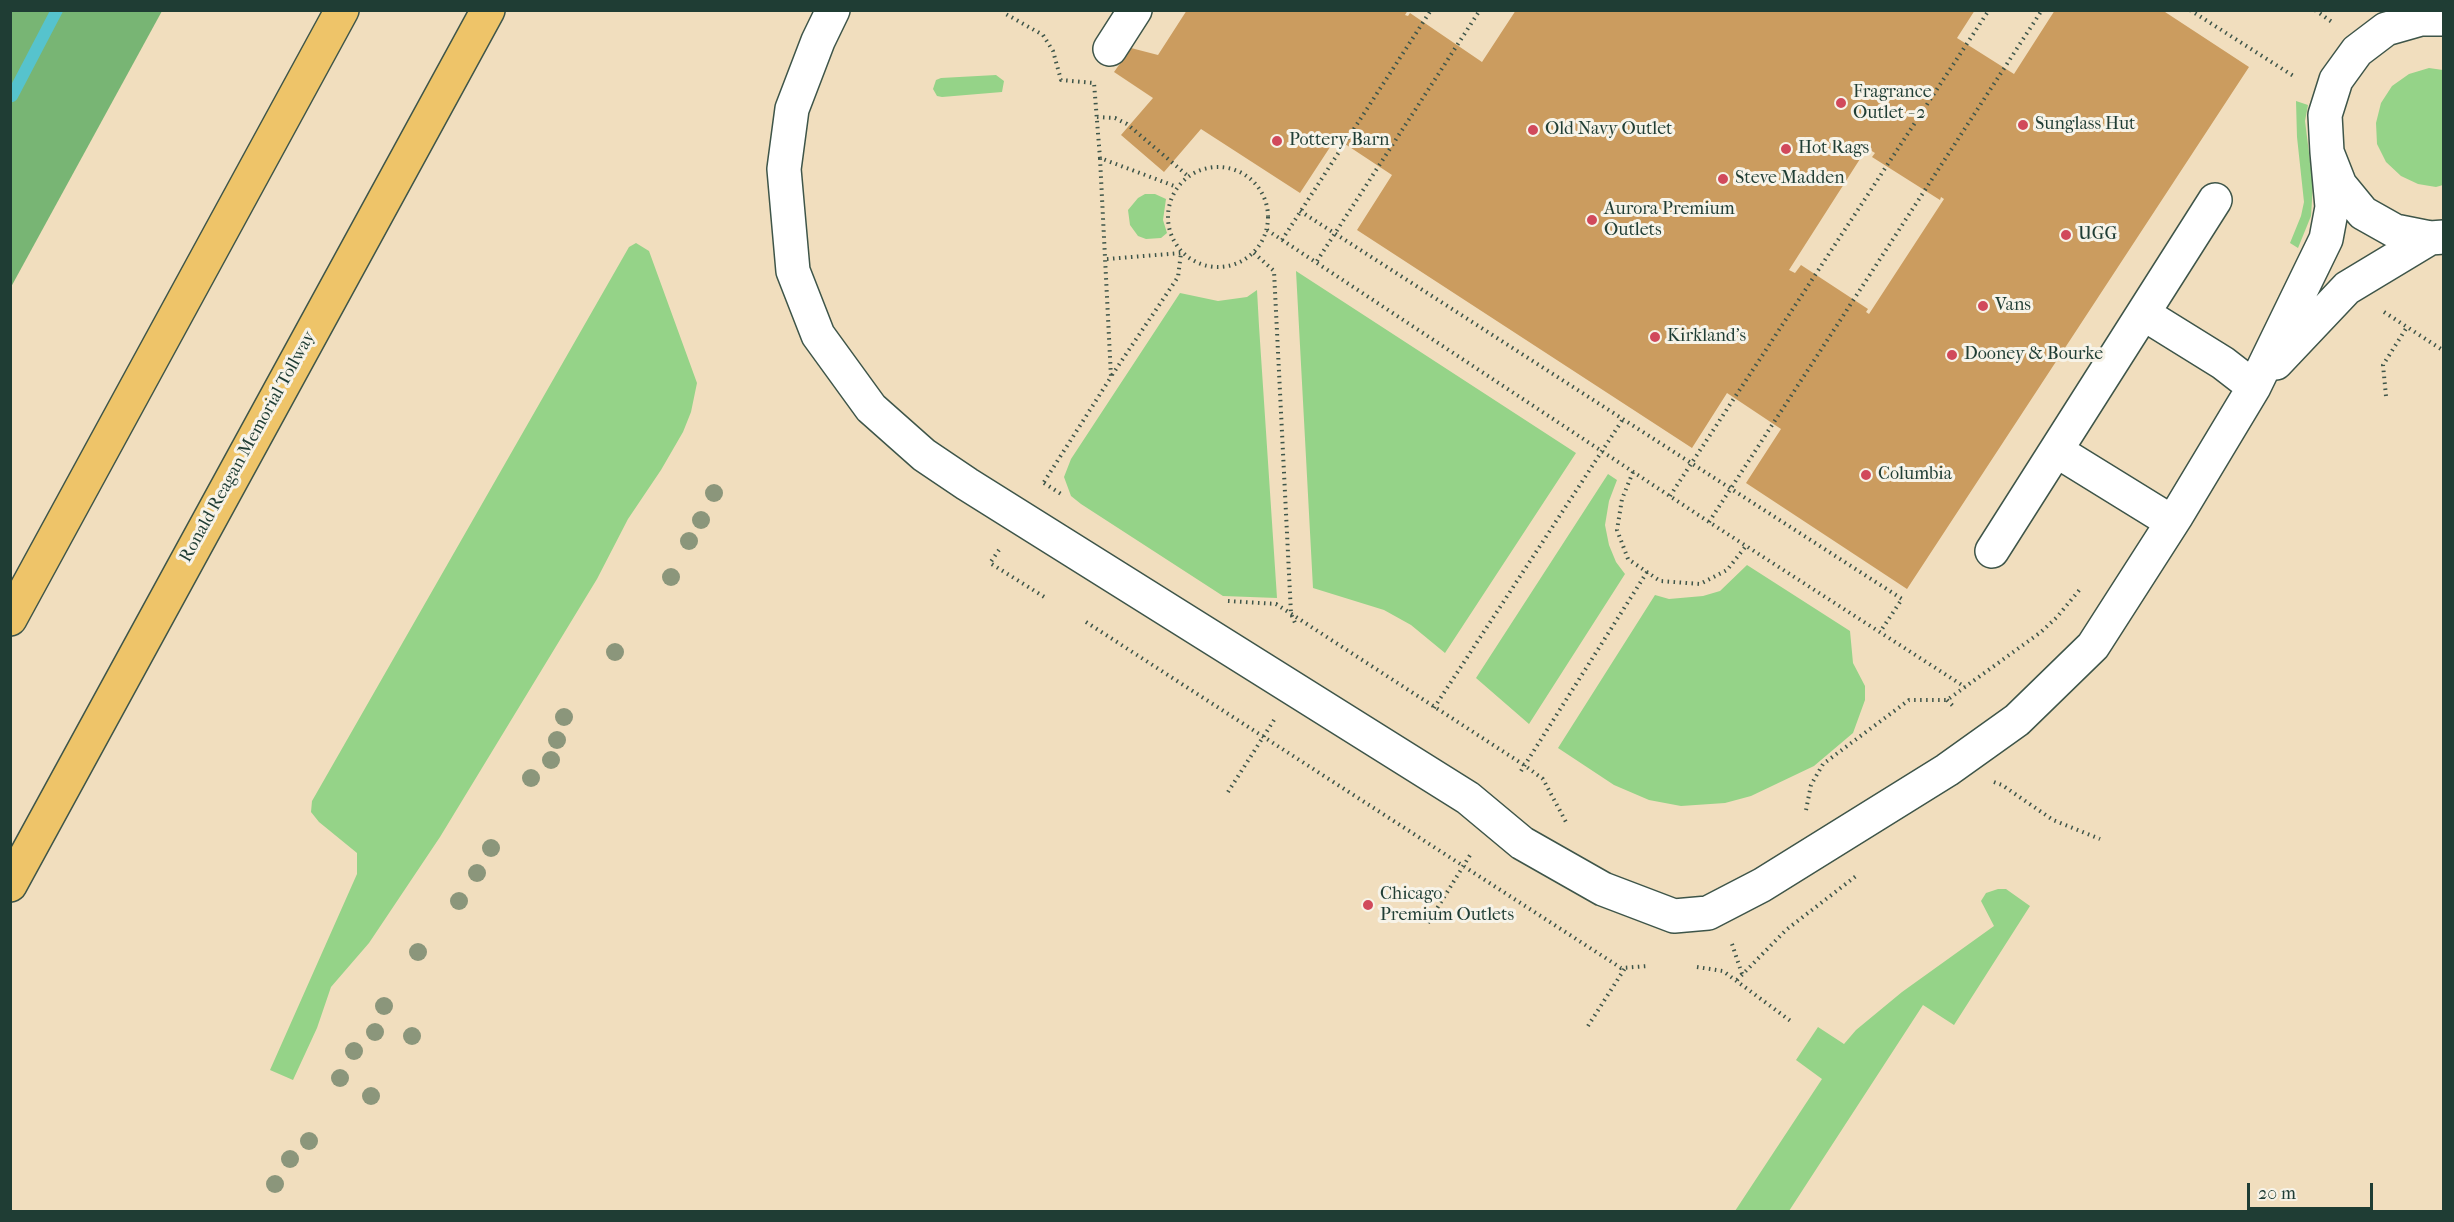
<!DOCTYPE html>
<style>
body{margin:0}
#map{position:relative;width:2454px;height:1222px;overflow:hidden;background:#f1debe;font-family:"IM FELL French Canon",serif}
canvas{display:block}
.frame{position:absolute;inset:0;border:12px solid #1f3d34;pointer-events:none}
.scale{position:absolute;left:2247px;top:1183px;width:126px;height:27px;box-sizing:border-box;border:3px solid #1f3d34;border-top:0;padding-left:8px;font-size:18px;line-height:21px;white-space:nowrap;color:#1f3d34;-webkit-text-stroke:4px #f7f3e8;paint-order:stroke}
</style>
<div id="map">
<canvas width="2454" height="1222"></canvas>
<div class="frame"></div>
<div class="scale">20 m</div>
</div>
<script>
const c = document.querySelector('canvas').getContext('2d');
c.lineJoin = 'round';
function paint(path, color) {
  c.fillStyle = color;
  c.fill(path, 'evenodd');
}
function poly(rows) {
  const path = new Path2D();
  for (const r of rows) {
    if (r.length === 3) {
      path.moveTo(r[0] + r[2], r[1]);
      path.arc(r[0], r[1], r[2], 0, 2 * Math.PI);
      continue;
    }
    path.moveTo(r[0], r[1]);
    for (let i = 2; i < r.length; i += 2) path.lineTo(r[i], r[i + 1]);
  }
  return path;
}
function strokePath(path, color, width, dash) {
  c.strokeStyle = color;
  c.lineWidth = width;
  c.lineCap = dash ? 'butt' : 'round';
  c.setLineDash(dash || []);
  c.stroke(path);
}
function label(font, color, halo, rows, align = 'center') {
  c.font = font + ' "IM FELL French Canon",serif';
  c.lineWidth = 6;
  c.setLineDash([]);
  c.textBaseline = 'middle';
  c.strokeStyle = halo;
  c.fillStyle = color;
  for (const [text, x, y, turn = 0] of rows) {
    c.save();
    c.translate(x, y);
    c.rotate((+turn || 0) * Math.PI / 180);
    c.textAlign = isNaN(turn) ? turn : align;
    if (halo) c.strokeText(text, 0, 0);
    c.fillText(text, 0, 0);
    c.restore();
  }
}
paint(poly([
 [2429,68,2443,70,2443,185,2436,187,2418,184,2401,176,2386,162,2377,144,2376,123,2381,103,2392,86,2409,74],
 [996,75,1004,81,1002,92,942,97,937,96,933,89,936,80,941,78],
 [2296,101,2308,105,2305,121,2313,185,2311,216,2298,248,2290,243,2301,216,2304,202,2297,137],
 [1145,194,1155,194,1166,199,1163,220,1167,233,1161,238,1146,239,1138,236,1130,225,1128,210,1138,198],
 [636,243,649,251,697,383,691,412,683,432,661,470,628,519,597,579,440,837,369,943,331,987,317,1028,293,1080,270,1070,357,874,357,853,319,822,311,812,312,801,629,247],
 [1296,271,1576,453,1445,653,1411,625,1384,610,1313,588],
 [1257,290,1259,326,1277,598,1223,596,1081,504,1071,496,1064,477,1071,459,1180,293,1218,301,1247,297],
 [1608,474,1617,480,1609,501,1605,525,1609,545,1616,562,1625,574,1529,724,1476,678],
 [1747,565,1850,631,1853,663,1865,686,1865,700,1853,733,1814,766,1751,796,1725,803,1681,806,1649,800,1614,785,1558,748,1655,595,1669,599,1703,596,1720,591],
 [1998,889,2006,889,2030,906,1954,1025,1923,1005,1789,1211,1735,1211,1822,1079,1796,1060,1818,1027,1844,1044,1856,1030,1902,992,1994,926,1981,901,1986,893]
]), '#95d388');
paint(poly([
 [11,10,162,11,11,287,10,11]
]), '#78b574');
strokePath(poly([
 [12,96,57,10]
]), '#56c3cd', 12);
paint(poly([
 [1187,10,1408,10,1405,15,1408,16,1410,13,1482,62,1516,10,1975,10,1957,38,2014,74,2055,10,2162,10,2249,67,1907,589,1746,483,1781,429,1727,393,1692,448,1357,230,1392,175,1336,138,1300,193,1201,129,1164,172,1121,135,1153,98,1114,72,1131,48,1158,55],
 [1867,148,1875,153,1872,157,1940,200,1941,197,1944,199,1869,314,1866,312,1868,309,1801,265,1795,273,1789,270]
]), '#cb9c5f');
const minor = poly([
 [833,10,818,41,792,109,784,169,793,271,818,335,871,408,924,455,967,484,1468,798,1522,843,1603,889,1674,916,1708,913,1762,885,1947,770,2017,720,2093,646,2177,515,2254,387,2326,239,2332,207,2327,152],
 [2444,19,2421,19,2386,29,2357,51,2336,80,2325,115,2327,152,2340,185,2363,213,2395,231,2430,238,2444,237],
 [1110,49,1135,10],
 [2144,314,2223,363,2254,387],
 [2276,363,2347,288,2430,238],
 [2057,451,2172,522],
 [1992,551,2215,200]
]);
const highway = poly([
 [10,619,342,10],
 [10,885,488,10]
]);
strokePath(minor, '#3e5549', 36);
strokePath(highway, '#3e5549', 36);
strokePath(poly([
 [1005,10,1004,13,1043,35,1053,51,1061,80,1094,83,1100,158,1177,187],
 [2190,10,2295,77],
 [2315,10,2332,22],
 [1097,117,1115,118,1127,124,1188,176],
 [1218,217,50],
 [1300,211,1902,599,1880,632],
 [1267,230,1709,522,1965,687],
 [1282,240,1431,10],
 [1254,253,1274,271,1291,614,1296,625],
 [1107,259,1181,253],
 [1317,261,1480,10],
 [2384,312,2444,351],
 [1112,375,1178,277,1181,253],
 [2386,396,2383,365,2407,327],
 [1633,472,1622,499,1617,530,1628,559,1660,581,1700,584,1727,570,1746,546],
 [1044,482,1111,377,1100,158],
 [1044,483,1061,494],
 [1670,496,1989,10],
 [1709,522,2042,10],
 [999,550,990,563,1046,598],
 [1228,601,1276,604,1524,765,1543,779,1566,822],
 [1086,622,1621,968,1648,966],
 [1947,700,1954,707],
 [1434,708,1623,419],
 [1521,771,1647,572],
 [1994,782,2002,785,2053,820,2100,839],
 [1228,792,1274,720],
 [1806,810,1811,785,1823,764,1909,700,1947,700,2041,632,2057,617,2081,588],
 [1428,923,1472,852],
 [1732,944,1742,974],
 [1697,967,1723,971,1792,1022],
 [1737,980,1786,930,1856,876],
 [1588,1026,1625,968]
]), '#3e5549', 4, [1.5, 4.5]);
strokePath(minor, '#fff', 33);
strokePath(highway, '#eec469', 33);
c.fillStyle = '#8b967b';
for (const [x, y] of [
 [714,493],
 [701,520],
 [689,541],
 [671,577],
 [615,652],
 [564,717],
 [557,740],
 [551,760],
 [531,778],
 [491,848],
 [477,873],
 [459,901],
 [418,952],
 [384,1006],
 [375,1032],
 [412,1036],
 [354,1051],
 [340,1078],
 [371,1096],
 [309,1141],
 [290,1159],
 [275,1184]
]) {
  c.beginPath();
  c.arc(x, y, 9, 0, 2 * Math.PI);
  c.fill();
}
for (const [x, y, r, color] of [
 [1841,103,6,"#d1495b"],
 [2023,125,6,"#d1495b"],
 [1533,130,6,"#d1495b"],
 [1277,141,6,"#d1495b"],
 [1786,149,6,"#d1495b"],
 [1723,179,6,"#d1495b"],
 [1592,220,6,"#d1495b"],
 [2066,235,6,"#d1495b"],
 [1983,306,6,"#d1495b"],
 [1655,337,6,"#d1495b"],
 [1952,355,6,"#d1495b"],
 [1866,475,6,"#d1495b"],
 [1368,905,6,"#d1495b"]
]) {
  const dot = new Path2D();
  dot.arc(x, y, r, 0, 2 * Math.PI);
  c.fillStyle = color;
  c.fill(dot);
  strokePath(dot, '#f7f3e8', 2);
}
label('18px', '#1f3d34', '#f7f3e8', [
 ["Fragrance",1853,93],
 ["Outlet - 2",1853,114],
 ["Sunglass Hut",2035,125],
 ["Old Navy Outlet",1545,130],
 ["Pottery Barn",1289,141],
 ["Hot Rags",1798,149],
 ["Steve Madden",1735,179],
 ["Aurora Premium",1604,210],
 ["Outlets",1604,231],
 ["UGG",2078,235],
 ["Vans",1995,306],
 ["Kirkland's",1667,337],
 ["Dooney & Bourke",1964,355],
 ["Columbia",1878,475],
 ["Chicago",1380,895],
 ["Premium Outlets",1380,916]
], 'left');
label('18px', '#1f3d34', '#f7f3e8', [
 ["Ronald Reagan Memorial Tollway",248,447,-61]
]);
</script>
